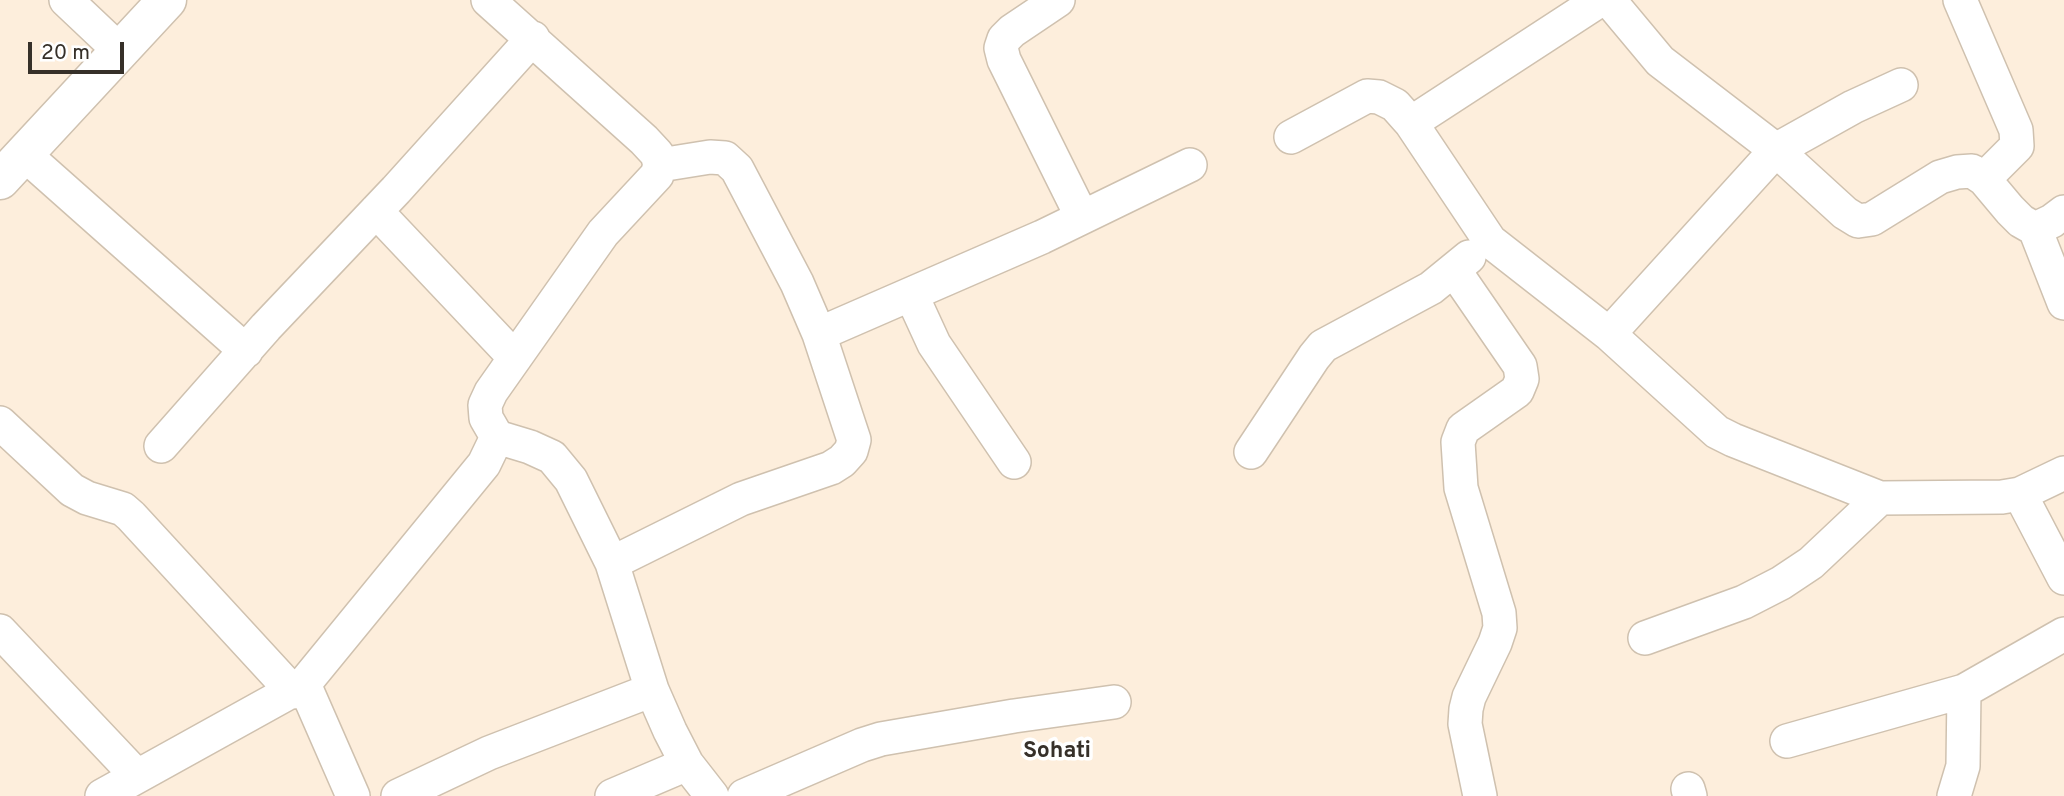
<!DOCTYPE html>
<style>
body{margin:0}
#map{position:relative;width:2064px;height:796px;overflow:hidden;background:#fdeedc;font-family:Overpass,sans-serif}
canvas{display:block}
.scale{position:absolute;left:28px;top:42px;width:96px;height:32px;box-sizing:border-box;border:4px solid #363029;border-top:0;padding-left:9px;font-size:21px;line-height:24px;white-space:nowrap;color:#363029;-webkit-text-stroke:5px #fff;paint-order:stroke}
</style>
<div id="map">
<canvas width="2064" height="796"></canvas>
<div class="scale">20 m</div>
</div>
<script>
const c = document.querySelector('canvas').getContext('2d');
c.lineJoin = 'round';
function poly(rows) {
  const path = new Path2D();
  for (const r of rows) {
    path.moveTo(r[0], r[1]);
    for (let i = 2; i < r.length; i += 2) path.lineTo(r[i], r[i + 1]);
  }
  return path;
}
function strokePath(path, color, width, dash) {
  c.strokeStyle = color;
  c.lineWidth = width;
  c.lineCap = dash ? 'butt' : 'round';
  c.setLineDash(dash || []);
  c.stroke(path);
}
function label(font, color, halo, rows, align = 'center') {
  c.font = font + ' Overpass,sans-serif';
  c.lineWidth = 7;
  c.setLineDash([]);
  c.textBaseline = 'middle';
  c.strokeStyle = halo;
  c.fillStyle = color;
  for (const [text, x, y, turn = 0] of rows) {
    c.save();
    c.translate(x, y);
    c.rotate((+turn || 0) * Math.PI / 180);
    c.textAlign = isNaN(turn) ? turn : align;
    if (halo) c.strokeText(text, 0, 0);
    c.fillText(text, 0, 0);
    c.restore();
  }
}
const minor = poly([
 [66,0,120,51],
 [1058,0,1012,31,1004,39,1001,48,1004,60,1082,217],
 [1609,0,1660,61,1776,150,1845,213,1858,221,1872,219,1940,177,1957,172,1972,171,1984,179,2010,210,2021,221,2035,229,2052,221,2064,212],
 [1960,0,2016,130,2017,146,1984,179],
 [1411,123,1600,0],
 [1291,137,1367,96,1379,97,1395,105,1411,123,1490,241,1609,334,1717,432,1733,440,1880,498,2002,497,2020,494,2064,473],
 [24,154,246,351],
 [376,211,515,358],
 [2035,229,2064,303],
 [1454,270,1520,366,1522,379,1517,391,1463,429,1458,442,1461,488,1499,613,1500,628,1495,643,1469,697,1466,709,1465,724,1480,796],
 [911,294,934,344,1014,462],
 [819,334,1042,237,1190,165],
 [1609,334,1776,150,1853,107,1901,85],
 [0,423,72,490,87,498,123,509,131,516,293,692],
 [497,437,530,447,552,457,571,480,612,563,652,690,670,731,687,764,712,796],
 [161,446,266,327,396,190,533,38],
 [1251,452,1314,357,1323,346,1431,288,1469,257],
 [2020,494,2064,578],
 [612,563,741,499,831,468,842,461,851,451,854,440,819,334,797,283,737,169,725,158,710,157,660,165],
 [0,631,136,775],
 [1645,638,1744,602,1781,583,1811,563,1880,498],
 [304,684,353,796],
 [1787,741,1964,691,2064,634],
 [1688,789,1690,796],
 [102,796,304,684,484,464,497,437,486,418,485,405,491,392,603,233,657,175,660,165,657,154,644,140,488,0],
 [398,796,489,753,652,690],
 [612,796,687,764],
 [744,796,862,745,881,739,1014,716,1114,702],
 [1954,796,1963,766,1964,691]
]);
const major = poly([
 [0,180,167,0]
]);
strokePath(minor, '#cfc1af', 36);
strokePath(major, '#cfc1af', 41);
strokePath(minor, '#fff', 33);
strokePath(major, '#fff', 38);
label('bold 23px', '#363029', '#fff', [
 ["Sohati",1057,752]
]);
</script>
